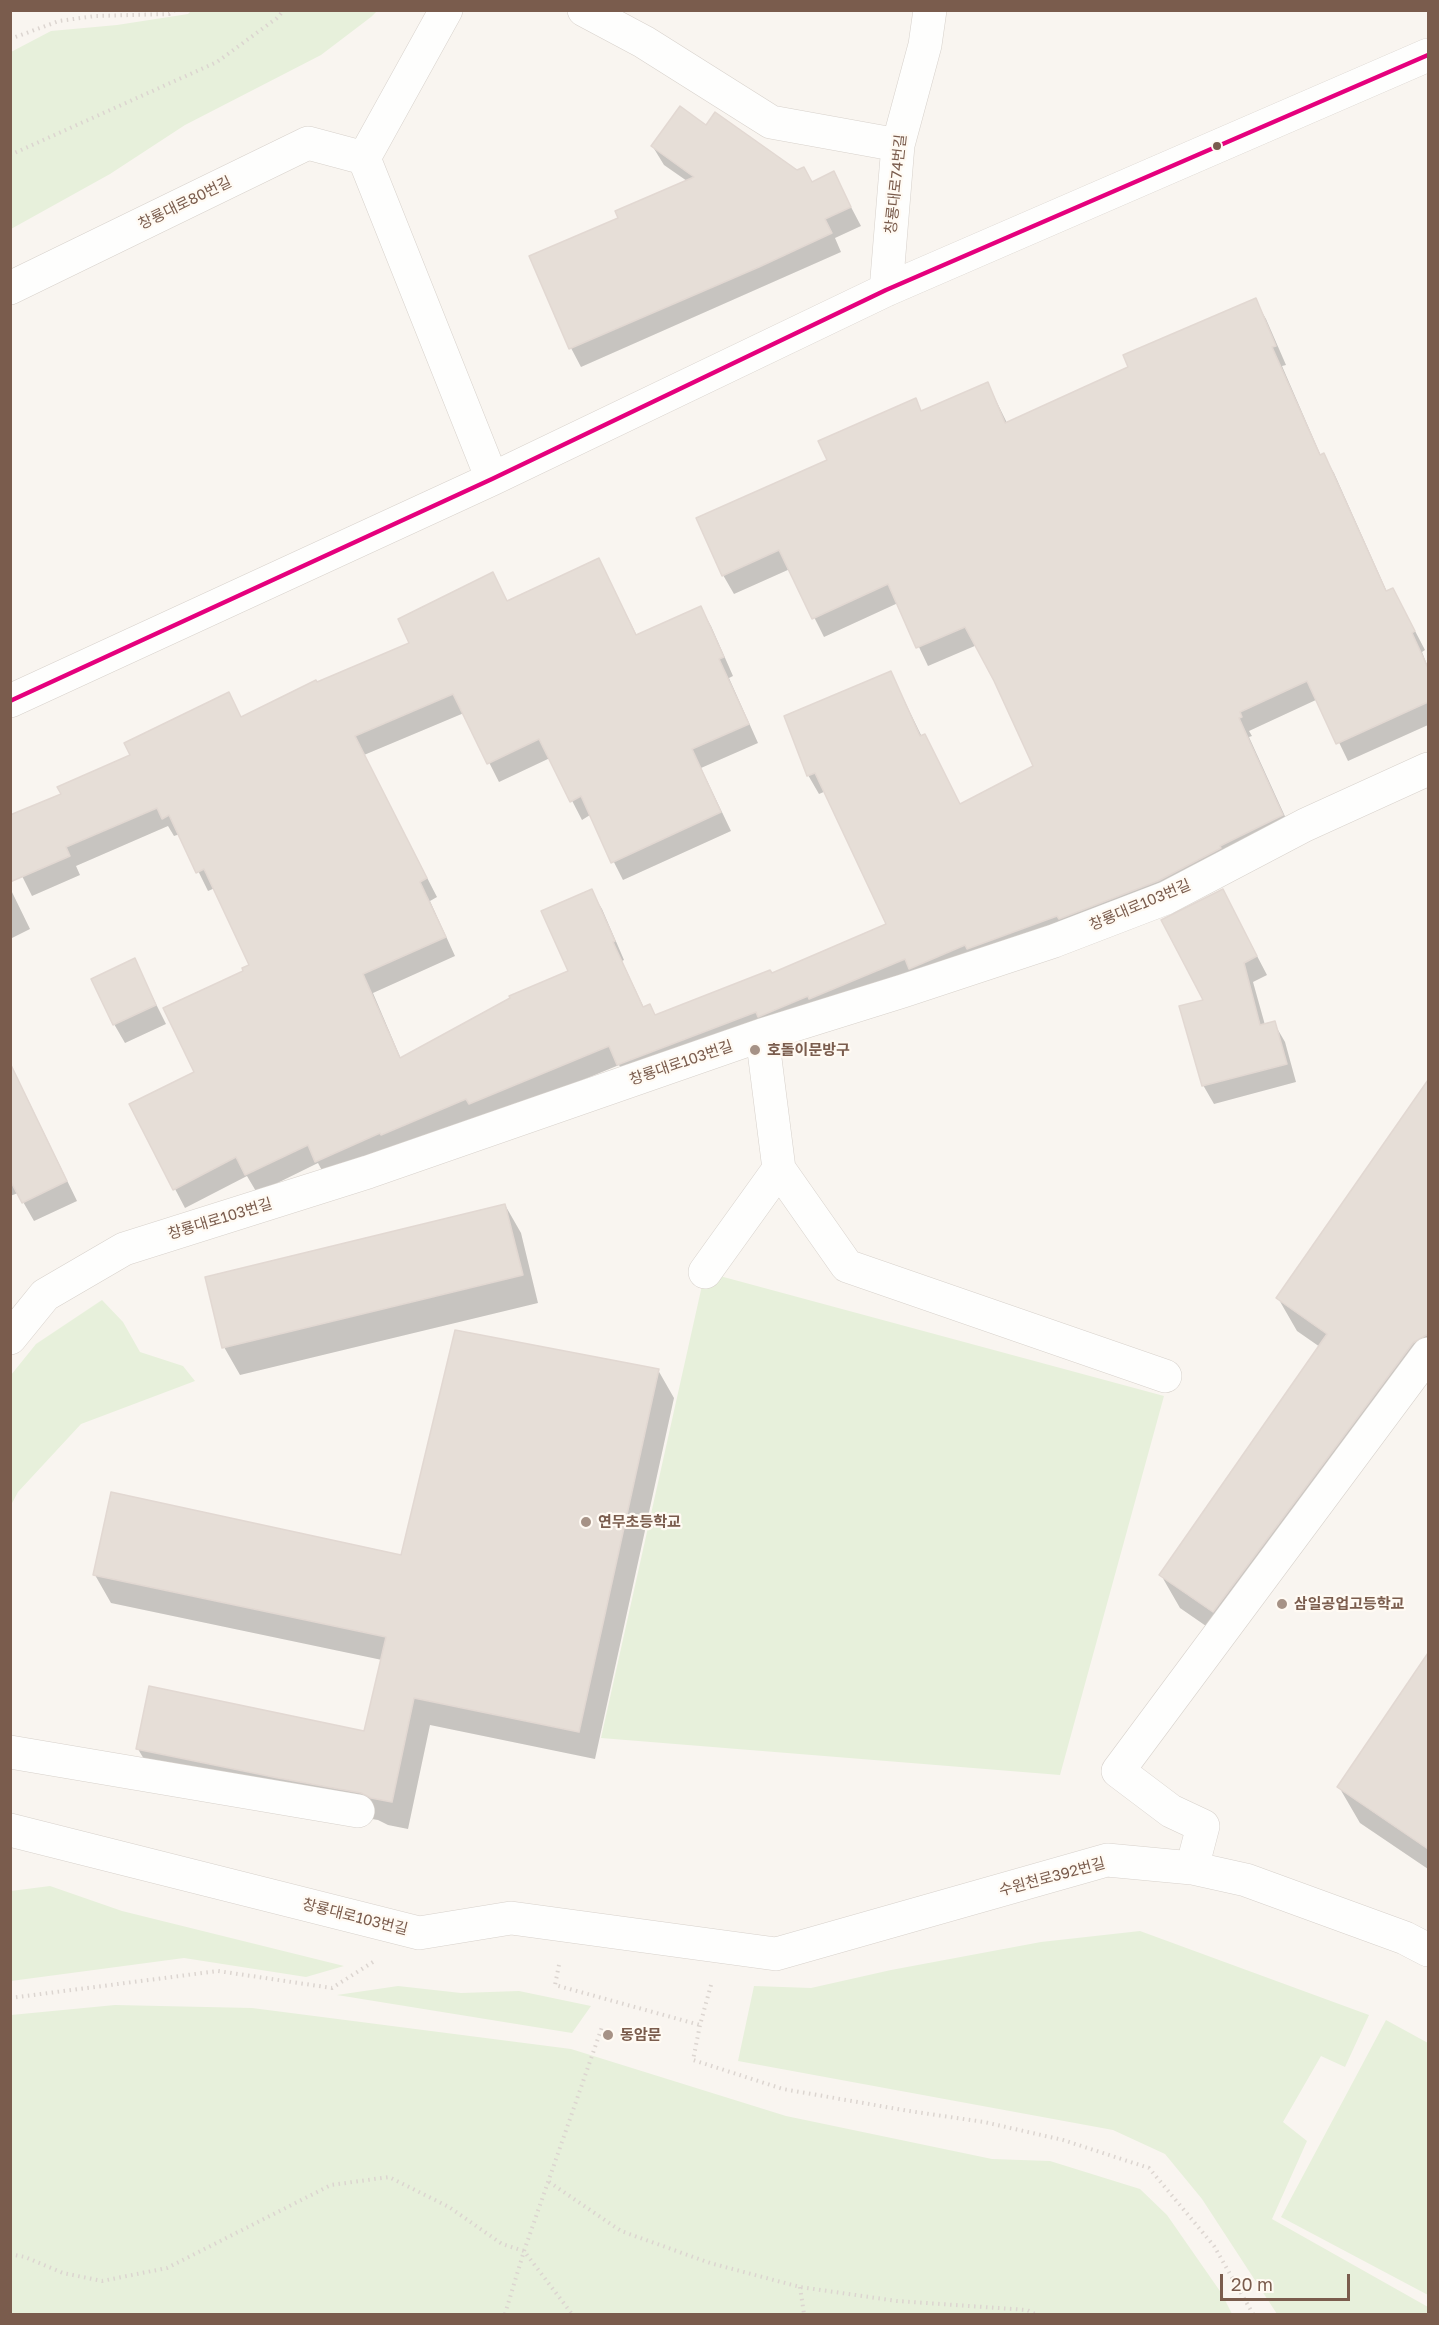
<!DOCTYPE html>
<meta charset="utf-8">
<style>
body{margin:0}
#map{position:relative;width:1439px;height:2325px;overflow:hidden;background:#f9f5f0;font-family:"Golos Text",sans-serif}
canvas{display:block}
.frame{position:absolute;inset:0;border:12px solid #7a5c4d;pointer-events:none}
.scale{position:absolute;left:1220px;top:2274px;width:130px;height:27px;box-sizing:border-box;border:3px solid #7a5c4d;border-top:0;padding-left:8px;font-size:18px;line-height:21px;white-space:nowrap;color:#7a5c4d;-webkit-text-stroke:4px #fffaf3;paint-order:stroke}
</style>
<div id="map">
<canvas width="1439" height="2325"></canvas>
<div class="frame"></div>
<div class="scale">20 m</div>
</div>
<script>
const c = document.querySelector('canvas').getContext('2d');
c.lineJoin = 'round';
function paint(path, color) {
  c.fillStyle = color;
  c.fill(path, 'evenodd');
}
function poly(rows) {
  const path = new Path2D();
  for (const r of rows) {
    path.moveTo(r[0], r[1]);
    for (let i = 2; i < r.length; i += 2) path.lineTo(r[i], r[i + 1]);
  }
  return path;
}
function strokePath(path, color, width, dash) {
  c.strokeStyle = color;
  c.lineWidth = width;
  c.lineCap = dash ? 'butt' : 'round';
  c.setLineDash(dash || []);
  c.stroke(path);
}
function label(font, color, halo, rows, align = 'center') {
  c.font = font + ' "Golos Text","Noto Sans KR",sans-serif';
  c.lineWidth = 4.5;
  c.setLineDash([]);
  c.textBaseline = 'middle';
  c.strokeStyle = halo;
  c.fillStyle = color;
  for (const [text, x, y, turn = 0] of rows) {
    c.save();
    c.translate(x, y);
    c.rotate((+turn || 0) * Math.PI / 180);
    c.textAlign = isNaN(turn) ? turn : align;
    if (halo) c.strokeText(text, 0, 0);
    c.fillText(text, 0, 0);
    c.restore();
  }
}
paint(poly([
 [192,10,377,11,371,17,321,55,185,125,110,174,11,229,11,52,51,31,117,25,188,14],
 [705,1272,1164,1396,1060,1775,601,1738],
 [102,1300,123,1322,140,1352,183,1366,195,1381,81,1424,18,1492,11,1505,11,1375,36,1344],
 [50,1886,122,1911,344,1966,306,1977,184,1958,11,1981,11,1891],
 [1140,1931,1369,2015,1345,2067,1321,2056,1283,2122,1307,2141,1272,2219,1428,2307,1428,2314,1277,2314,1202,2199,1165,2154,1113,2130,738,2061,754,1986,811,1988,891,1970,1041,1942],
 [398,1986,461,1993,519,1991,591,2006,572,2033,337,1995],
 [115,2005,252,2008,571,2049,786,2116,992,2159,1050,2161,1140,2189,1167,2215,1222,2294,1232,2314,11,2314,11,2015],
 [1386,2020,1428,2043,1428,2295,1281,2217]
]), '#e7f0db');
paint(poly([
 [707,127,812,184,833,173,861,226,835,238,841,252,581,367,571,348,620,219,687,181,664,165,653,147],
 [1255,300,1266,319,1286,365,1282,366,1321,456,1323,455,1334,473,1387,592,1403,608,1425,650,1422,652,1428,667,1428,725,1348,761,1318,699,1249,731,1252,736,1249,737,1293,834,629,1083,619,1065,481,1122,327,1180,318,1163,257,1193,247,1176,185,1208,131,1105,196,1073,245,972,251,966,215,888,208,891,180,834,174,836,168,826,76,866,80,875,32,896,10,852,63,795,132,755,228,694,242,718,317,683,411,643,493,574,508,602,599,560,637,636,700,607,711,626,733,676,729,678,758,743,701,768,731,831,623,880,590,815,582,820,550,758,499,782,464,713,364,755,437,897,430,901,455,956,373,993,401,1059,570,972,591,891,602,909,624,960,622,961,644,1008,655,1016,771,975,888,925,826,791,819,794,808,775,891,673,922,737,960,805,1035,766,977,645,928,666,898,603,824,637,790,569,734,594,723,575,829,461,915,400,922,412,988,384,1007,423,1130,367],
 [10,888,30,929,10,939],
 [1233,910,1267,975,1253,982,1265,1025,1274,1023,1285,1042,1296,1082,1214,1104,1203,1085,1205,1001],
 [134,960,166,1024,125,1043,114,1024],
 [10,1077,25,1094,77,1201,34,1221,18,1193,10,1196],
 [1428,1082,1428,1380,1232,1644,1180,1608,1161,1575,1320,1347,1297,1331,1278,1298],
 [505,1205,521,1233,538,1303,240,1375,224,1347],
 [658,1370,674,1398,595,1759,430,1725,408,1829,388,1825,378,1820,295,1806,154,1776,138,1749,365,1733,382,1660,111,1603,95,1575,403,1557],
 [1428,1656,1428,1869,1360,1823,1339,1787]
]), '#0003');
const building = poly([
 [680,106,706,125,715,112,797,170,804,167,812,182,834,171,851,207,825,219,832,233,759,267,569,349,529,256,618,218,615,211,694,177,651,146,680,106],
 [1256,298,1276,346,1272,347,1320,455,1324,453,1386,591,1393,588,1415,631,1412,633,1428,668,1428,702,1336,744,1307,681,1240,712,1242,717,1239,718,1283,815,1220,846,1221,848,1158,881,1059,919,1057,916,967,949,965,945,909,969,905,959,809,999,808,996,758,1017,756,1012,617,1065,609,1046,469,1104,466,1099,381,1135,380,1133,315,1162,308,1145,245,1175,236,1157,173,1190,129,1104,194,1072,163,1008,243,971,242,968,249,965,204,869,196,873,169,815,162,819,157,808,66,847,70,856,10,882,10,815,61,794,57,787,130,755,124,743,229,692,241,717,316,680,317,682,409,643,398,619,493,572,507,601,599,558,636,635,701,606,724,657,719,659,749,724,692,749,721,812,611,863,581,796,570,802,539,739,487,764,453,694,355,736,427,878,420,882,446,937,363,974,400,1058,510,998,509,996,568,971,541,911,592,889,615,941,613,942,643,1007,650,1004,655,1015,770,970,772,973,886,924,815,773,807,776,784,716,891,671,920,736,925,734,960,804,1033,766,994,681,965,627,916,648,888,584,812,619,779,550,722,576,696,518,827,460,818,441,916,398,921,411,988,382,1005,423,1128,367,1123,355,1256,298],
 [1223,889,1257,956,1244,963,1260,1025,1275,1021,1287,1064,1202,1086,1179,1006,1203,1000,1161,920,1223,889],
 [135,958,156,1005,113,1025,91,979,135,958],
 [10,1063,67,1181,22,1203,10,1180,10,1063],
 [1428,1080,1428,1334,1413,1343,1213,1612,1159,1575,1327,1334,1276,1298,1428,1080],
 [505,1204,523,1275,222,1348,205,1277,505,1204],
 [455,1330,659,1369,579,1732,414,1698,392,1802,371,1798,361,1793,278,1778,136,1749,149,1686,364,1731,386,1637,93,1575,111,1492,401,1555,455,1330],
 [1428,1653,1428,1849,1337,1787,1428,1653]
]);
paint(building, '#e6ded7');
strokePath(building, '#e2d8d2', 1.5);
const minor = poly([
 [446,10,364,158,492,479],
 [584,10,644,42,771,122,898,145],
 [10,288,308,143,364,158],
 [886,290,898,145,925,45,930,10],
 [10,701,492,479,886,290,1428,55],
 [779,1169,847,1266,1165,1376],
 [705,1272,779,1169,762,1035],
 [10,1338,45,1295,124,1249,368,1172,762,1035,903,991,1054,941,1166,898,1305,825,1428,769],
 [10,1752,358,1811],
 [10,1830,419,1933,511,1918,776,1954,1107,1860,1192,1868,1246,1880,1405,1938,1428,1950],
 [1192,1868,1203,1826,1171,1811,1118,1771,1428,1354]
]);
strokePath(minor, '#d7d1cb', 34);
strokePath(poly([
 [10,39,59,21,95,16,169,14,175,10],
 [10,155,217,62,277,18,284,10],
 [559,1965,555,1985,700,2025],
 [711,1985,700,2025,693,2060,783,2089,909,2111,984,2122,1063,2140,1149,2168,1214,2246,1253,2314],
 [10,1998,218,1971,332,1988,373,1962],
 [549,2182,621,2231,710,2263,800,2287,897,2301,1027,2310,1035,2314],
 [10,2254,25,2257,63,2273,102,2281,167,2268,331,2185,389,2177,449,2207,502,2244,524,2251,572,2314],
 [800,2287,804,2314],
 [505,2314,524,2251,602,2027]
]), '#dcd5d0', 4, [1.5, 4.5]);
strokePath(minor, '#fefefd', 33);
strokePath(poly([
 [10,701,492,479,886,290,1428,55]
]), '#e5007d', 4.5);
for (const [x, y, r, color] of [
 [1217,146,5,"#7a5c4d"],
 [755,1050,6,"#a69286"],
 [586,1522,6,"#a69286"],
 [1282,1604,6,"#a69286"],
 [608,2035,6,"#a69286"]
]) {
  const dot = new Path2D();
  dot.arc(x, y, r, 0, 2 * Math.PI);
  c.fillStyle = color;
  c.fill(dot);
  strokePath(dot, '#fffaf3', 2);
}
label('15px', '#7a5c4d', '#fffaf3', [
 ["창룡대로74번길",896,184,-84],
 ["창룡대로80번길",185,203,-26],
 ["창룡대로103번길",1140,905,-23],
 ["창룡대로103번길",681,1063,-19],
 ["창룡대로103번길",220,1219,-17],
 ["수원천로392번길",1052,1877,-15],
 ["창룡대로103번길",355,1917,14]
]);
label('bold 15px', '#7a5c4d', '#fffaf3', [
 ["호돌이문방구",767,1050],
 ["연무초등학교",598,1522],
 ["삼일공업고등학교",1294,1604],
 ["동암문",620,2035]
], 'left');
</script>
